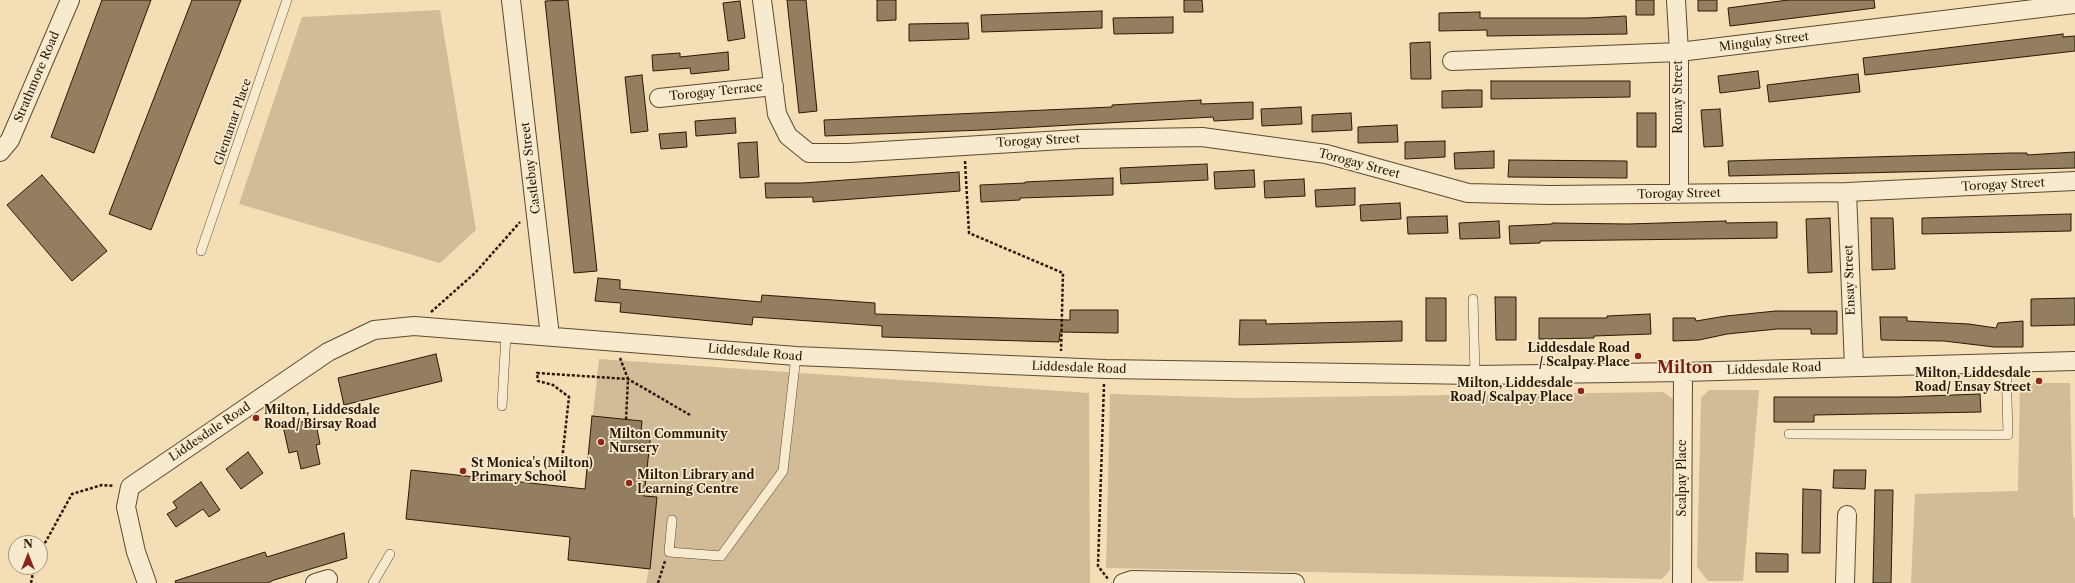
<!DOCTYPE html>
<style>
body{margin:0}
#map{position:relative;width:2075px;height:583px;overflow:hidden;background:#f3deb5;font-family:"Libre Caslon Text",serif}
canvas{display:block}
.north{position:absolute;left:8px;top:535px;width:40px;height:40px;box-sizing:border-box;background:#f7eacf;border:1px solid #a5967e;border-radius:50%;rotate:0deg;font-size:11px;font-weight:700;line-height:16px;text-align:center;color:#2b1804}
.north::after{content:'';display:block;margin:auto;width:14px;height:18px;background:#8f2418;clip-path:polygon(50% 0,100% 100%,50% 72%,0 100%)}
</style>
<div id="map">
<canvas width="2075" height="583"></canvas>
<div class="north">N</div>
</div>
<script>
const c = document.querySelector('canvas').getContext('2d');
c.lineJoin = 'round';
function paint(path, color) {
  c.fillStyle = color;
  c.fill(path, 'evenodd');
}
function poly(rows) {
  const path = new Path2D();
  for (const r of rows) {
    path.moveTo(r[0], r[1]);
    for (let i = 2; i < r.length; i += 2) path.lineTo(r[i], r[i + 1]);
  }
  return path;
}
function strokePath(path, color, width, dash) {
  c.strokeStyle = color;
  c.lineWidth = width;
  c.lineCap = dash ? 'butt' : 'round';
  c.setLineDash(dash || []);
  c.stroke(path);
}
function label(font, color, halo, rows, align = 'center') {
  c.font = font + ' "Libre Caslon Text",serif';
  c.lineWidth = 3.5;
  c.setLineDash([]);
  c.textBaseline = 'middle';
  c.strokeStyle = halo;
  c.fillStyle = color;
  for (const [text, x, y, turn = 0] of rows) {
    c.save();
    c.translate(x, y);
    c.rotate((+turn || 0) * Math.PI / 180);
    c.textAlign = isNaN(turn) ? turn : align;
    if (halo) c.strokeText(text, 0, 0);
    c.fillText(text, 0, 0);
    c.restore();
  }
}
paint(poly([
 [440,10,476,230,440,263,239,204,302,17],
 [599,359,1089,393,1090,583,646,583,649,569,568,560,570,537,585,489],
 [2020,383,2070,383,2073,517,2075,518,2075,583,1911,583,1915,494,2018,491],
 [1709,390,1759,390,1743,581,1708,581,1697,567,1701,398],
 [1663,392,1673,399,1670,570,1662,579,1106,568,1110,394,1242,398]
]), '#d1bc97');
const building = poly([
 [102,0,151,0,94,153,51,137,102,0],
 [192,0,241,0,151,230,109,214,192,0],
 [568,0,597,271,574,273,545,1,568,0],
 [787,0,806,0,817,111,799,113,787,0],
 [877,0,896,0,896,20,877,21,877,0],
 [1184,0,1202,0,1203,12,1184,12,1184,0],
 [1636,0,1654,0,1654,15,1636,15,1636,0],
 [1698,0,1717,0,1717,11,1698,11,1698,0],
 [1788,0,1874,0,1875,8,1730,26,1728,8,1788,0],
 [740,1,745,38,728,41,723,3,740,1],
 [1102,11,1102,28,982,32,981,15,1102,11],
 [1480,12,1480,18,1587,18,1626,16,1627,34,1487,36,1487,30,1439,31,1439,13,1480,12],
 [1173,17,1173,33,1114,34,1113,18,1173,17],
 [968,23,969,39,909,41,909,24,968,23],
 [2063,34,2063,37,2075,36,2075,51,1865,75,1863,58,2063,34],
 [1430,42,1431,79,1411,79,1410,43,1430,42],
 [728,52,729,70,691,74,690,68,653,71,652,55,680,53,680,57,728,52],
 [1758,71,1760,88,1720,93,1718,76,1758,71],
 [1858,74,1860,92,1769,102,1767,85,1858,74],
 [642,75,648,131,631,133,625,77,642,75],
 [1491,81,1630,81,1630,97,1491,99,1491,81],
 [1468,90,1482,90,1482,107,1442,108,1442,91,1468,90],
 [1201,100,1201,104,1253,102,1253,119,1214,121,1213,117,983,130,825,136,824,120,1112,107,1112,105,1201,100],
 [1301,107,1302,124,1262,126,1261,109,1301,107],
 [1720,109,1723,146,1704,147,1701,110,1720,109],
 [1351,113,1352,130,1312,132,1312,115,1351,113],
 [1637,113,1656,113,1656,147,1637,147,1637,113],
 [735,118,736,133,696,136,695,121,735,118],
 [1397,125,1398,142,1358,143,1358,127,1397,125],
 [686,132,687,147,661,149,659,134,686,132],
 [1445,141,1445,157,1405,159,1405,142,1445,141],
 [757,142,759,177,740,178,738,143,757,142],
 [1494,151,1494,168,1455,169,1454,153,1494,151],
 [2075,152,2075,168,1729,176,1728,161,2012,153,2027,153,2027,155,2075,152],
 [1509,160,1627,161,1627,178,1508,177,1509,160],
 [1207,164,1208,180,1121,184,1120,168,1207,164],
 [1254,170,1255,187,1215,189,1214,172,1254,170],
 [959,172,960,191,813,202,813,197,766,198,765,183,803,183,959,172],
 [42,175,107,251,72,281,7,205,42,175],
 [1113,178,1113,195,1020,198,1020,200,981,202,980,185,1025,183,1025,182,1113,178],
 [1304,179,1305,196,1265,198,1264,181,1304,179],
 [1355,188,1355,205,1316,207,1315,190,1355,188],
 [1400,203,1401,219,1361,221,1360,205,1400,203],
 [2071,214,2071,231,1922,234,1922,218,2071,214],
 [1447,216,1448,233,1408,234,1407,217,1447,216],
 [1830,218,1832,272,1808,273,1806,219,1830,218],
 [1871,218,1893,218,1895,269,1872,270,1871,218],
 [1499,221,1500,238,1460,239,1459,223,1499,221],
 [1726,221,1726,223,1777,222,1777,238,1540,241,1540,243,1510,244,1509,226,1552,224,1552,223,1628,224,1726,221],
 [598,278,620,280,620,289,761,302,762,295,875,303,875,314,1070,320,1070,310,1118,310,1118,333,1060,332,1059,342,882,337,882,326,753,317,752,325,620,312,621,303,595,301,598,278],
 [1495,297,1516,297,1516,340,1496,340,1495,297],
 [1426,298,1446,298,1446,341,1426,341,1426,298],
 [2075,298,2075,325,2031,326,2031,299,2075,298],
 [1776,311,1837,311,1837,334,1811,334,1811,329,1777,329,1727,334,1699,340,1673,341,1673,318,1695,318,1696,321,1726,316,1776,311],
 [1650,314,1651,334,1594,336,1594,338,1539,339,1539,318,1607,318,1607,316,1650,314],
 [1880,317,1907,317,1907,321,1969,324,1996,328,1998,323,2023,321,2023,347,1994,347,1944,341,1881,340,1880,317],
 [1240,320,1266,320,1266,324,1402,321,1402,341,1239,345,1240,320],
 [436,354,442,381,344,405,338,378,436,354],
 [1980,394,1981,412,1814,415,1814,422,1774,422,1774,397,1900,397,1980,394],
 [592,416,642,421,641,431,651,432,644,496,657,497,650,569,568,560,570,537,406,519,411,470,585,489,592,416],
 [315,419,320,444,316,445,320,464,301,469,297,451,289,453,283,426,315,419],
 [248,452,263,473,241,489,226,469,248,452],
 [1834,470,1866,470,1865,489,1833,488,1834,470],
 [201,482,220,510,209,517,203,509,176,527,167,514,177,508,173,502,201,482],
 [1803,489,1821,490,1820,553,1802,553,1803,489],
 [1875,490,1893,490,1891,583,1873,583,1875,490],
 [344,533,347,558,274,580,268,583,176,583,175,581,265,552,267,557,344,533],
 [1756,553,1788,554,1788,572,1756,572,1756,553]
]);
paint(building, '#937f60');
strokePath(building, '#2b1804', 1);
const service = poly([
 [201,251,287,0],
 [1473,299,1475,375],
 [502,406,506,334],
 [1789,434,2008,435,2006,363],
 [672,520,669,552,721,556,783,471,796,356],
 [373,583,390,554]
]);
const minor = poly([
 [511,0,550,336],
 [762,0,777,114,788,136,809,153,849,153,1079,139,1202,137,1326,154,1468,193,1550,195,1847,192,2075,181],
 [1676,0,1679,52,1679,194],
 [1452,61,1679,52,2075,4],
 [659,98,774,86],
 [0,152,10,140,70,0],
 [1847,192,1854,367],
 [147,583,136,552,126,507,130,487,328,352,374,330,414,326,796,356,1105,369,1475,375,1683,372,2075,361],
 [315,583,328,579],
 [1123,583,1132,580,1295,583],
 [1682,583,1683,372],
 [1845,583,1847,515]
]);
strokePath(service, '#5d4a30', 10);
strokePath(minor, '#5d4a30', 20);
strokePath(poly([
 [965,161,969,233,1063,273,1061,351],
 [431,312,475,273,520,222],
 [620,358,628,379,626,420],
 [1104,384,1098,566,1108,579],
 [560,478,569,397,553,385,538,381,537,373,628,379,690,415],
 [40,552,72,494,102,485,114,486],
 [31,583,34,567],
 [658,583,665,561]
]), '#2b1804', 2.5, [3, 2]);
strokePath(service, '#f7eacf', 9);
strokePath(minor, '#f7eacf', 18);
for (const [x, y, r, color] of [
 [1638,356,4,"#8f2418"],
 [2039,381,4,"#8f2418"],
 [1581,391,4,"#8f2418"],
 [256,418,4,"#8f2418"],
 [601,442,4,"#8f2418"],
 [463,471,4,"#8f2418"],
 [629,483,4,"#8f2418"]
]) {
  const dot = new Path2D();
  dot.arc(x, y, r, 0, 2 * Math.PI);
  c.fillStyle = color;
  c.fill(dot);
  strokePath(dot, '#f7eacf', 1.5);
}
label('12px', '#2b1804', '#f7eacf', [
 ["Mingulay Street",1764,42,-7],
 ["Strathmore Road",37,77,-67],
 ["Torogay Terrace",716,92,-6],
 ["Ronay Street",1679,97,-90],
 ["Glentanar Place",233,122,-71],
 ["Torogay Street",1038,141,-3],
 ["Torogay Street",1359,164,15],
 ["Castlebay Street",531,168,-97],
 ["Torogay Street",2003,185,-3],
 ["Torogay Street",1679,194,-1],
 ["Ensay Street",1850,280,-92],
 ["Liddesdale Road",755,353,5],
 ["Liddesdale Road",1079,368,2],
 ["Liddesdale Road",1774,369,-2],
 ["Liddesdale Road",210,432,-34],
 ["Scalpay Place",1683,478,-90]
]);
label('bold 12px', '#2b1804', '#f7eacf', [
 ["Liddesdale Road",1630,349,"right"],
 ["/ Scalpay Place",1630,363,"right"],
 ["Milton, Liddesdale",2031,374,"right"],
 ["Road/ Ensay Street",2031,388,"right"],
 ["Milton, Liddesdale",1573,384,"right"],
 ["Road/ Scalpay Place",1573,398,"right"],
 ["Milton, Liddesdale",264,411],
 ["Road/ Birsay Road",264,425],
 ["Milton Community",609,435],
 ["Nursery",609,449],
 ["St Monica's (Milton)",471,464],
 ["Primary School",471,478],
 ["Milton Library and",637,476],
 ["Learning Centre",637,490]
], 'left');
label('bold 16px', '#7a1f14', '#f7eacf', [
 ["Milton",1685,368]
]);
</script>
